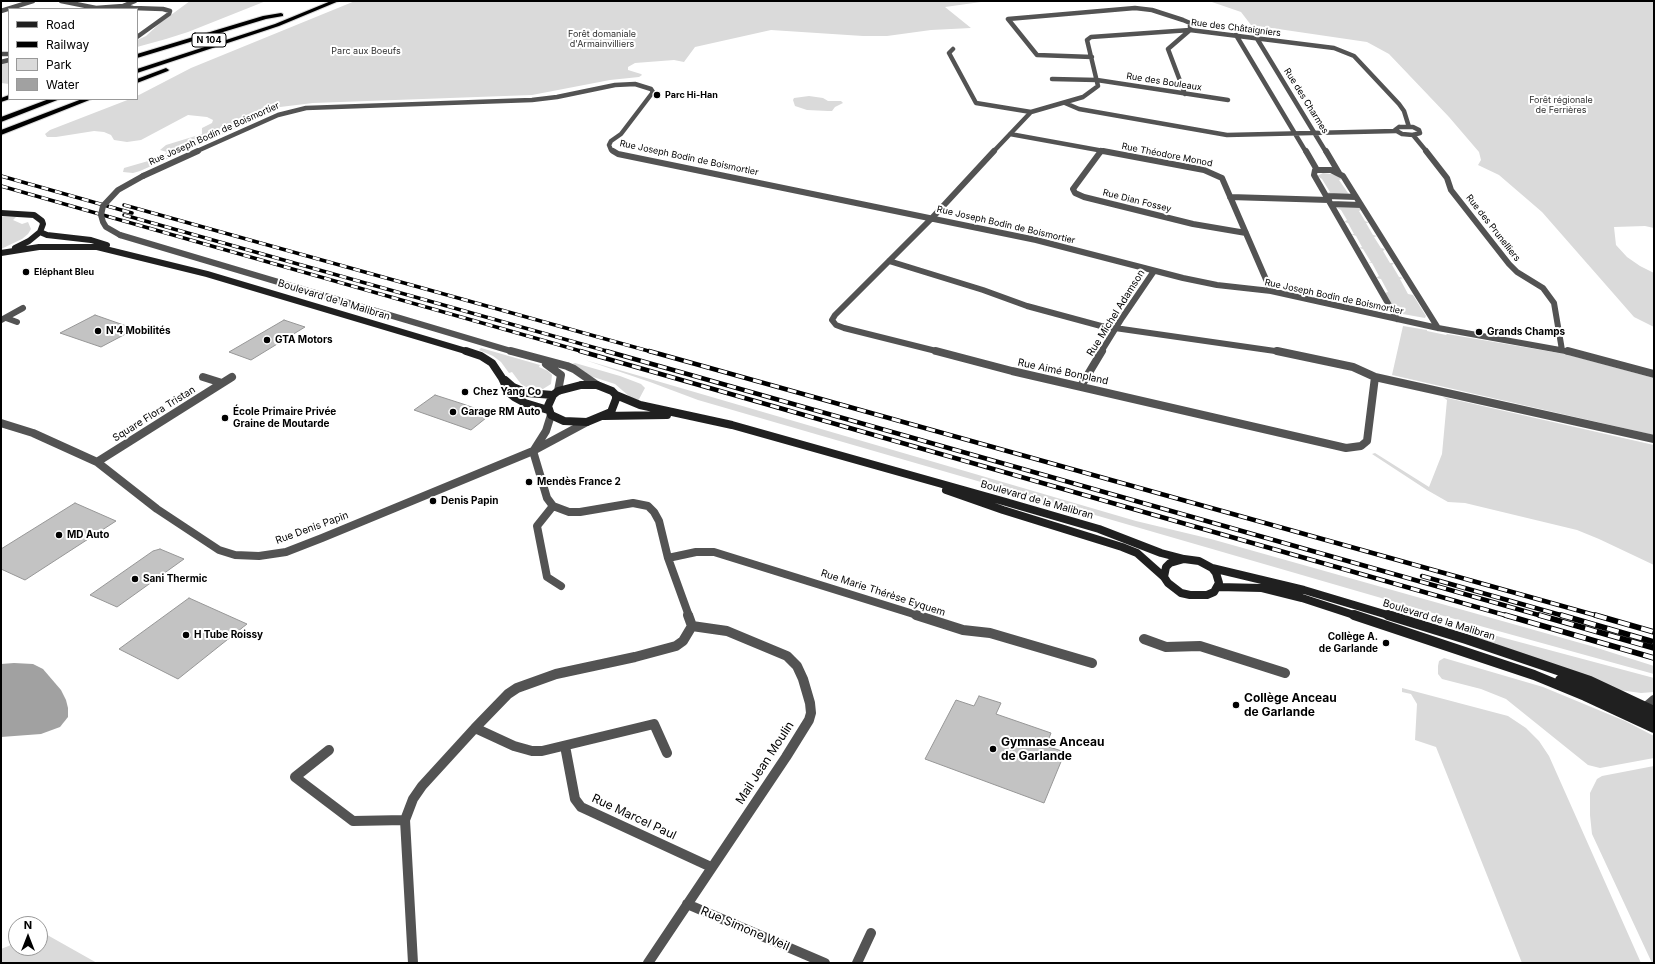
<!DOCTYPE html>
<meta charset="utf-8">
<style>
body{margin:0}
#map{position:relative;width:1655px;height:964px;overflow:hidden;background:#fff;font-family:Inter,sans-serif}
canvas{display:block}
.frame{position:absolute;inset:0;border:2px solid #000;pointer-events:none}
.legend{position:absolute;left:8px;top:8px;width:130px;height:92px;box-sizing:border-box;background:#fff;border:1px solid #999;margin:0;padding:5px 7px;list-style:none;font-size:12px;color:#000}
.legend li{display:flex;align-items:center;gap:8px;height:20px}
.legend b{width:20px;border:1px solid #999}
.north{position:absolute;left:8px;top:916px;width:40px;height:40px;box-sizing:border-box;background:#fff;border:1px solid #999;border-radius:50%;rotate:0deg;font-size:11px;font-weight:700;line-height:16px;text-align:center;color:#000}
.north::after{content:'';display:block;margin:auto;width:14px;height:18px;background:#000;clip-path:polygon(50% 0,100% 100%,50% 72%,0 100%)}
</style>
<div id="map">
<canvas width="1655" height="964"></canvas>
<div class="frame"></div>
<ul class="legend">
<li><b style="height:5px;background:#202020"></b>Road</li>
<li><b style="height:5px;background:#000"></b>Railway</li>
<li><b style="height:11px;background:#dadada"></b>Park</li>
<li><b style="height:11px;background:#a1a1a1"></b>Water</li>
</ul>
<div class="north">N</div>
</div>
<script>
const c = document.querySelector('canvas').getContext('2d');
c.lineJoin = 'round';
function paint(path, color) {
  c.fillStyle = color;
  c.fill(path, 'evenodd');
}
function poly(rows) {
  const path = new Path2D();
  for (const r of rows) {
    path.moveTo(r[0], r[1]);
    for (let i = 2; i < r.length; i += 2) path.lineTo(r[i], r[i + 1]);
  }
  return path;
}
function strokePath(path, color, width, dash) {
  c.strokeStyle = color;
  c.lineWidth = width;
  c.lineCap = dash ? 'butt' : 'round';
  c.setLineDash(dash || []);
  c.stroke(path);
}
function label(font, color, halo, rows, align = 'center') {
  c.font = font + ' Inter,sans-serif';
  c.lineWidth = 4;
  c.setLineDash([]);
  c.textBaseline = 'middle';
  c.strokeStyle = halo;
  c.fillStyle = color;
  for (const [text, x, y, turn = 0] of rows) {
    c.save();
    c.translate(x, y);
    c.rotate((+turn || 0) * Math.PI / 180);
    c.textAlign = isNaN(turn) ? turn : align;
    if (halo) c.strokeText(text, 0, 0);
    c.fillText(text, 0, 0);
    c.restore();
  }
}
paint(poly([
 [190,1,266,1,188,32,166,39,137,47,137,40,146,36,160,23],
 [355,1,1012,1,981,2,945,7,971,28,931,30,887,36,863,36,771,30,695,47,684,62,674,60,635,63,628,67,628,70,641,74,642,75,639,77,610,80,532,95,313,103,272,108,275,111,140,171,133,173,123,172,124,168,162,157,167,152,160,150,166,145,202,134,202,128,212,123,213,120,207,117,188,115,141,140,127,142,114,140,111,135,104,132,94,131,56,137,47,137,45,134,50,130,130,99,137,99,137,96,191,68],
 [1209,1,1654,1,1654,228,1645,226,1614,227,1616,245,1627,257,1640,266,1654,273,1654,327,1634,317,1542,212,1499,175,1478,165,1481,160,1479,152,1449,117,1389,54,1367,42,1251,25,1241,12],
 [9,58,9,84,1,83,1,60],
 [809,96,823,98,828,101,841,101,843,103,835,107,832,111,828,111,807,110,795,106,793,100,794,98],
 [1323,173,1338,175,1342,179,1339,180,1348,193,1352,195,1328,194,1327,193,1330,192,1322,179,1317,176],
 [1335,207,1360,208,1361,210,1359,211,1365,221,1369,223,1366,223,1373,235,1377,236,1374,237,1381,248,1385,249,1383,251,1390,263,1394,263,1392,265,1399,277,1403,278,1400,279,1408,294,1413,295,1426,316,1425,318,1397,313,1385,293,1388,292,1381,279,1376,278,1379,276,1372,263,1368,262,1371,262,1363,249,1359,248,1362,247,1356,236,1351,234,1354,234,1348,223,1344,222,1347,220,1341,210],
 [1,217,16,217,13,220,22,224,28,222,31,229,28,234,22,239,1,249],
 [1403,326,1427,330,1427,331,1446,335,1447,334,1565,354,1654,378,1654,435,1392,375],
 [481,348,540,365,539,367,548,371,552,375,551,384,543,389,526,387,521,384,512,372,509,373,501,362,493,356,479,350],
 [585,360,1136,521,1211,539,1591,646,1654,666,1654,674,1433,613,698,400,650,382],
 [575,363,620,376,641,384,645,388,638,401,630,397,615,384,590,376,581,369,572,364],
 [1443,397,1654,445,1654,565,1599,539,1577,530,1465,503,1448,502,1427,490,1372,454,1375,453,1429,487,1442,454,1447,400],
 [1478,631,1654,678,1654,692,1641,693,1619,690,1474,638,1475,632],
 [1444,658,1543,687,1625,721,1654,736,1654,758,1600,768,1588,765,1506,699,1481,689,1442,679,1438,674,1438,666,1439,661],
 [1402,688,1508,716,1526,728,1539,741,1549,756,1641,963,1522,963,1436,747,1415,740,1417,704,1411,694,1402,692],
 [1654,766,1654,963,1652,963,1592,834,1590,815,1590,793,1597,779,1602,776],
 [42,932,97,963,1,963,1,949,16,943,16,948,40,948,40,933]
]), '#dadada');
paint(poly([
 [14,663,33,664,43,669,61,690,66,700,68,708,68,717,60,727,41,734,1,737,1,664]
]), '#a1a1a1');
const building = poly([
 [95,315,135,329,101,347,60,333,95,315],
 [284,320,305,327,251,360,229,352,284,320],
 [435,395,463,404,491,414,471,430,414,410,435,395],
 [75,503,116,521,25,580,1,569,1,549,75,503],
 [160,549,184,559,117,607,90,595,153,551,160,549],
 [189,598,247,624,178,679,119,649,189,598],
 [979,696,1001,703,996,714,1051,733,1046,746,1065,752,1044,803,925,759,956,700,974,706,979,696]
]);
paint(building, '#c3c3c3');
strokePath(building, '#979797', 1);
const highway = poly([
 [331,1,339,1,279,26,137,73,137,69,275,24,331,1],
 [281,13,283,14,283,16,266,19,137,58,137,54,263,16,281,13],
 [166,68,169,70,168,71,137,83,137,79,166,68],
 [9,95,9,99,10,99,1,102,1,98,9,95],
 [49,99,60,99,1,122,1,117,49,99],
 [82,99,92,99,1,135,1,130,82,99]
]);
strokePath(highway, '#dbdbdb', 2);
strokePath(poly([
 [61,1,96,8,123,6,133,8,163,9,170,11,169,14,137,37],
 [123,6,135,1],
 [1,11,33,1],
 [1236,35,1306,152],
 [1256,37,1326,152],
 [953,49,949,53,976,103,1031,112],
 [1,54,9,54],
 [1092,57,1037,55,1008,19,1135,8,1152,10,1183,20,1190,23,1190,30],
 [1,62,9,60],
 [1052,79,1097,80,1228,100],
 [1185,94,1168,49,1190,30],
 [1065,103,1079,109,1227,135,1396,131],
 [1399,127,1413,127,1419,130,1420,133,1413,135,1402,134,1395,130,1399,127],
 [1010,134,1109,152],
 [1413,135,1427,152],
 [195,152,278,115,306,108,532,100,557,97,615,85,635,84,651,89,653,92,621,134,611,141,609,145,611,150,615,152],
 [993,152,1031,112,1083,97,1098,86,1087,40,1091,37,1190,30,1334,48,1354,56,1399,104,1404,111,1409,127],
 [1100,152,1101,151]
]), '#535353', 4.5);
strokePath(poly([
 [613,151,618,154,1036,240,1183,278,1217,285,1271,291,1438,328,1571,352],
 [1101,151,1073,189,1075,193,1084,197,1193,224,1246,233],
 [1103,151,1204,170,1222,178,1271,291],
 [1306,151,1317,170],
 [1326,151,1339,173],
 [1426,151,1447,178,1451,190,1509,264,1517,272,1543,288,1554,303,1562,350],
 [143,176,198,151],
 [1327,196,1356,197],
 [1230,197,1329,200],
 [1331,204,1361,205],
 [120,235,514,352],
 [889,261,983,290,1027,306,1101,326,1282,352],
 [6,318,17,322],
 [1397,319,1314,175,1315,170,1331,170,1343,176,1438,328],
 [1,320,23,308],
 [940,352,844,328,836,325,832,320,835,315,932,218,994,151],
 [1101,352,1122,318,1154,271]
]), '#535353', 6);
strokePath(poly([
 [511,351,567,366,574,369,597,385],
 [936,351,1012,371,1346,448,1361,446,1367,441,1375,377],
 [1277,351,1353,367,1375,377,1654,439],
 [1568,351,1654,374],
 [546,364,561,375,558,391],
 [203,377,222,383],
 [1081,386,1102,351],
 [1,423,33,433,97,462,157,509,219,550,235,555,259,556,286,552,322,538,533,451,587,422],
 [534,450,546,431,551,415],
 [533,451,547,498,553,506,569,512,580,512,633,503,648,506,654,512,659,521,668,558,689,616],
 [97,462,232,377],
 [553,506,537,526,547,577,561,586],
 [668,558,696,552,714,552,920,616]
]), '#535353', 8);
strokePath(poly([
 [916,615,963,630,990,633,1092,663],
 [1144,639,1166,647,1200,646,1285,673],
 [1646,707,1654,700],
 [475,728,514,746,532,751,542,751,654,724,667,753],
 [565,746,575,799,581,807,711,867],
 [329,750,295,777,353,821,405,820],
 [687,904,825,963],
 [413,963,405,820,413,799,422,786,475,728,508,694,517,688,556,674,635,657,676,646,683,641,692,626,688,615],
 [648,963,786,757,809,720,811,713,810,703,803,679,797,666,787,656,727,631,692,626],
 [857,963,871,933]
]), '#535353', 10);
strokePath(poly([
 [1,213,34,215,42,221,43,224,40,232,29,241,15,248],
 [40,232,47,235,91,240,107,245],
 [1,253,39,247,97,247,207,274,469,352]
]), '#202020', 6);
strokePath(poly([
 [466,351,481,356,492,363,502,378,509,393,514,397,525,403,548,410],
 [505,380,513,387,527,393,553,395],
 [581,385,597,385,612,391,616,395,616,399,611,412,587,422,564,421,551,415,548,406,553,395,558,391,581,385],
 [616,395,640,405,732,425,1006,502,1099,529,1161,553,1184,559],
 [604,416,667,415],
 [946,490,1003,510,1122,547,1137,553,1164,577],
 [1184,559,1199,561,1212,568,1216,573,1219,583,1214,592,1207,595,1190,595,1181,593,1168,583,1164,577,1166,567,1170,563,1184,559],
 [1212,568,1304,590,1391,616],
 [1218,587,1262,588,1302,598,1357,616]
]), '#202020', 8);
strokePath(poly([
 [1354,615,1534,675,1585,696,1654,728],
 [1388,615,1466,639,1590,681,1654,711],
 [1560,680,1584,688,1654,720]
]), '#202020', 10);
paint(highway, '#000');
const railFar2 = poly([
 [1,176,132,213],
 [1,186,584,352],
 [124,205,652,352],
 [124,215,610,352]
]);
const railFar1 = poly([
 [580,351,1508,616],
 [606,351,1542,616],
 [649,351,1598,616],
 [1422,576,1564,616]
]);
const rail = poly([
 [1505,615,1654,658],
 [1539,615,1654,648],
 [1561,615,1654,642],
 [1595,615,1654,632]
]);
strokePath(railFar2, '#000', 3.5);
strokePath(railFar1, '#000', 4.5);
strokePath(rail, '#000', 5.5);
strokePath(railFar2, '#fff', 2.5, [7]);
strokePath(railFar1, '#fff', 3, [9]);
strokePath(rail, '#fff', 4, [12]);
strokePath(poly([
 [120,235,106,227,103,222,101,215,103,206,118,190,143,176]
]), '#535353', 6);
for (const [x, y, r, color] of [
 [657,95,4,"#000"],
 [26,272,4,"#000"],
 [98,331,4,"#000"],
 [1479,332,4,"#000"],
 [267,340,4,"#000"],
 [465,392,4,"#000"],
 [453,412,4,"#000"],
 [225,418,4,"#000"],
 [529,482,4,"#000"],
 [433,501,4,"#000"],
 [59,535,4,"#000"],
 [135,579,4,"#000"],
 [186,635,4,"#000"],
 [1386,643,4,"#000"],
 [1236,705,4,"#000"],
 [993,749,4,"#000"]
]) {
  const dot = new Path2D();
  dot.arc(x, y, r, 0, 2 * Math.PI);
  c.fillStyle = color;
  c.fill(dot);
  strokePath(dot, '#fff', 1.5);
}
label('9px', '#000', '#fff', [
 ["Rue des Châtaigniers",1236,28,7],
 ["Rue des Bouleaux",1164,82,9],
 ["Rue des Charmes",1306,101,58],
 ["Rue Joseph Bodin de Boismortier",214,134,-24],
 ["Rue Théodore Monod",1167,155,11],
 ["Rue Joseph Bodin de Boismortier",689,158,12],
 ["Rue Dian Fossey",1137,201,14],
 ["Rue Joseph Bodin de Boismortier",1006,225,13],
 ["Rue des Prunelliers",1493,228,52],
 ["Rue Joseph Bodin de Boismortier",1334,297,12]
]);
label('9px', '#313131', '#fff', [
 ["Forêt domaniale",602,34],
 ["d'Armainvilliers",602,44],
 ["Parc aux Boeufs",366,51],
 ["Forêt régionale",1561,100],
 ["de Ferrières",1561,110]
]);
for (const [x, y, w] of [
 [209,40,34]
]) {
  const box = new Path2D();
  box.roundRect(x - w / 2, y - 7, w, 14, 3);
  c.fillStyle = '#fff';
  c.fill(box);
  strokePath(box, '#000', 1);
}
label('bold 9px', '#000', null, [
 ["N 104",209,40]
]);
label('bold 9px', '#000', '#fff', [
 ["Parc Hi-Han",665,95],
 ["Eléphant Bleu",34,272]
], 'left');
label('10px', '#000', '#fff', [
 ["Boulevard de la Malibran",334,300,17],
 ["Rue Michel Adamson",1116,313,-58],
 ["Rue Aimé Bonpland",1063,372,12],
 ["Square Flora Tristan",154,414,-32],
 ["Boulevard de la Malibran",1037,500,16],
 ["Rue Denis Papin",312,528,-20],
 ["Rue Marie Thérèse Eyquem",883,593,18],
 ["Boulevard de la Malibran",1439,620,17]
]);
label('bold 10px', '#000', '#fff', [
 ["N'4 Mobilités",106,331],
 ["Grands Champs",1487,332],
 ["GTA Motors",275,340],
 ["Chez Yang Co",473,392],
 ["École Primaire Privée",233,412],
 ["Graine de Moutarde",233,424],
 ["Garage RM Auto",461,412],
 ["Mendès France 2",537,482],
 ["Denis Papin",441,501],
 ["MD Auto",67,535],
 ["Sani Thermic",143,579],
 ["H Tube Roissy",194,635],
 ["Collège A.",1378,637,"right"],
 ["de Garlande",1378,649,"right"]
], 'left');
label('bold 12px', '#000', '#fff', [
 ["Collège Anceau",1244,698],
 ["de Garlande",1244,712],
 ["Gymnase Anceau",1001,742],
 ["de Garlande",1001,756]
], 'left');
label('12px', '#000', '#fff', [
 ["Mail Jean Moulin",765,763,-57],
 ["Rue Marcel Paul",634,817,25],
 ["Rue Simone Weil",745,929,23]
]);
</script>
